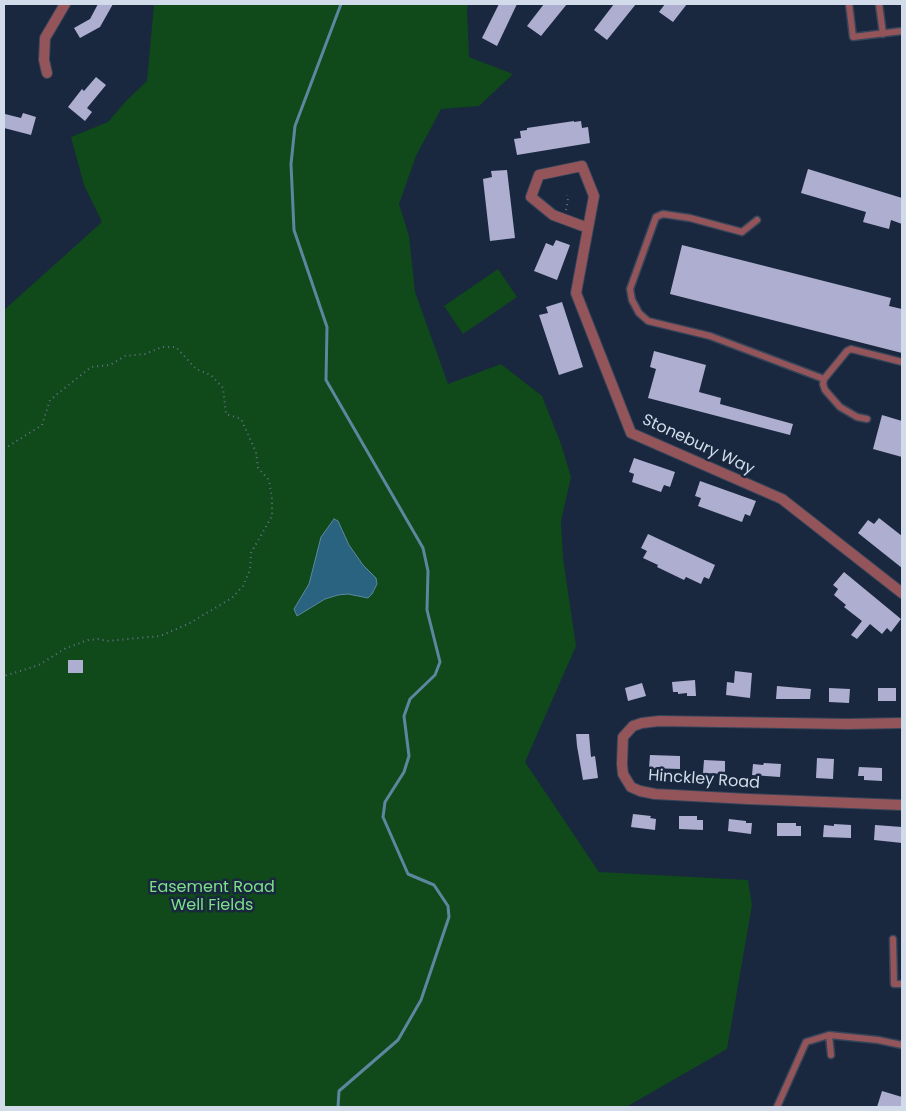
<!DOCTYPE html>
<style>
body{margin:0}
#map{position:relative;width:906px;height:1111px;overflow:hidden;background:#19283f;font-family:Poppins,sans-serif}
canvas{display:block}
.frame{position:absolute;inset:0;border:5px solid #d1dbea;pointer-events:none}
</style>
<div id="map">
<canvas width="906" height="1111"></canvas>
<div class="frame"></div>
</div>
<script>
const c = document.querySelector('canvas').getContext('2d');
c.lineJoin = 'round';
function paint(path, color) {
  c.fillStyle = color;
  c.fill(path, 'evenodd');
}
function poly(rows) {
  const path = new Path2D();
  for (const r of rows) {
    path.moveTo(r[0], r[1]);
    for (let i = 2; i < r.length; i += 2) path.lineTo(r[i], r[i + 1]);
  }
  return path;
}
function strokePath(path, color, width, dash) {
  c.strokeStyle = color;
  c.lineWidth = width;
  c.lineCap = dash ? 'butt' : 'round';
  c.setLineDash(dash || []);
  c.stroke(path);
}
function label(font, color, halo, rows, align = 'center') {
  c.font = font + ' Poppins,sans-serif';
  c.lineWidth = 5;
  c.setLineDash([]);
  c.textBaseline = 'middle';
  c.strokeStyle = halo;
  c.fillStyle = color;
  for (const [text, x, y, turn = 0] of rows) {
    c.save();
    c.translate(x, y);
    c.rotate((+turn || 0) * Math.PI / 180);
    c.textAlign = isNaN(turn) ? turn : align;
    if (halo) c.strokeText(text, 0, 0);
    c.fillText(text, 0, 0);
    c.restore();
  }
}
paint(poly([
 [154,4,468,4,467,9,469,57,513,74,479,106,441,109,416,156,399,204,409,236,415,292,448,384,501,364,542,396,561,444,571,477,561,521,563,558,576,646,525,762,599,872,748,880,752,905,727,1049,626,1107,4,1107,4,310,102,222,84,185,71,137,108,122,127,100,147,81],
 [498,269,517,297,463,334,444,306]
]), '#10491a');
const water = poly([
 [334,519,338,521,349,545,363,565,376,578,377,584,372,594,368,598,348,594,338,595,325,599,297,616,294,609,309,584,321,537,334,519]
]);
paint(water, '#2a637f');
strokePath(water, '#5c879f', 1);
strokePath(poly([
 [338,1107,339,1091,398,1040,421,1000,449,917,448,906,434,885,408,874,383,817,385,802,404,772,409,756,404,716,410,699,435,675,440,662,427,610,428,571,423,548,326,380,327,327,294,230,291,164,295,126,341,4]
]), '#5c879f', 3);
paint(poly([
 [98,4,113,4,100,27,80,38,74,28,90,19],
 [499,4,517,4,497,46,482,38],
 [544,4,567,4,541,36,527,26],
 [614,4,636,4,607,40,594,30],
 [665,4,687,4,673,22,659,12],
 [96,77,106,85,87,108,92,112,85,121,68,107,82,89,84,91],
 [23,113,36,117,31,135,4,128,5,114,21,118],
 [574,121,574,122,581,121,582,128,588,127,590,143,517,155,514,139,521,138,520,131,527,130,527,128],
 [808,169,902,198,902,224,891,220,889,229,863,222,866,212,801,193],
 [507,170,515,238,490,241,483,179,492,177,491,171],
 [556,240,570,245,557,280,534,271,546,243,553,246],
 [682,245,891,298,889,306,902,309,902,353,670,294],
 [562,302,583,367,559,375,539,315,548,313,546,307],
 [654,351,706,365,699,392,721,398,720,404,793,424,790,435,648,398,656,369,650,367],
 [882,415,902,421,902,457,873,449],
 [634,458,675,472,670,487,664,485,661,492,632,482,634,474,629,472],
 [700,481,756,501,750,516,745,514,742,522,698,506,701,498,695,496],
 [879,518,902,536,902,568,858,533,868,520,874,524],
 [648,534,715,565,709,579,704,577,701,584,686,577,684,580,657,567,658,565,643,558,647,551,641,548],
 [844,572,901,619,891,632,887,628,882,634,870,624,857,639,851,635,862,621,844,607,846,605,834,595,838,589,833,585],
 [68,660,83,660,83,673,68,673],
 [735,671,752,673,750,698,726,695,727,682,734,683],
 [695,680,696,696,687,696,687,693,678,694,678,692,673,692,672,682],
 [642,683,646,696,628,701,625,688],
 [777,686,811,689,810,699,776,699],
 [829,688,850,689,849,703,829,702],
 [878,688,896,688,896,701,878,701],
 [576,734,589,734,591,757,595,756,598,778,583,780,577,746],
 [650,755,680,756,680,769,649,768],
 [817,758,834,759,833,779,816,778],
 [704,760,725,761,725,774,703,773],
 [764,763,781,764,780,777,752,775,753,764,763,765],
 [859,767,882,768,882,781,864,780,864,776,858,776],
 [633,814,651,816,650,818,656,819,655,830,631,827],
 [679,816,697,816,697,820,703,820,703,830,679,829],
 [729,819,746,821,746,823,752,823,751,834,728,831],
 [777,823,796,823,796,826,801,826,801,836,777,836],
 [834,824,851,825,851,838,823,837,824,825,834,826],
 [875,825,902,827,902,843,874,840],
 [882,1091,902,1097,902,1107,877,1107]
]), '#aeaed0');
const lane = poly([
 [849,4,853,37,902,31],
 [879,4,883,34],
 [757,220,742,232,690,218,663,214,656,217,630,289,632,300,639,313,648,321,710,336,824,379],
 [867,419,857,417,840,407,825,390,823,384,824,379,847,351,851,349,902,362],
 [893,939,894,984,902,984],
 [829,1035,831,1055],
 [777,1107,806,1042,829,1035,878,1040,902,1045]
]);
const street = poly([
 [47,73,44,60,45,38,65,4],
 [588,228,553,215,531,197,539,175,582,166,594,196,576,293,631,433,782,499,902,593],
 [902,723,847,724,659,721,642,723,633,726,623,737,622,764,623,774,631,787,640,791,655,794,748,799,902,805]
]);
strokePath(lane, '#36455a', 9);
strokePath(street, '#36455a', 12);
strokePath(poly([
 [566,210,568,199,567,195],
 [4,449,42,425,50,400,91,367,110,365,125,356,145,354,162,347,176,347,196,369,211,375,223,388,226,414,241,419,256,452,258,468,269,480,272,499,272,516,251,553,250,570,243,586,232,598,188,624,160,636,107,641,98,639,88,640,66,648,39,665,4,676]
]), '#667386', 2, [1, 4]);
strokePath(lane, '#935559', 6);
strokePath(street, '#935559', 10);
label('16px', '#d1dbea', '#19283f', [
 ["Stonebury Way",698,445,25],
 ["Hinckley Road",704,780,4]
]);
label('16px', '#7edf87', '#19283f', [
 ["Easement Road",212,888],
 ["Well Fields",212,906]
]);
</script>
